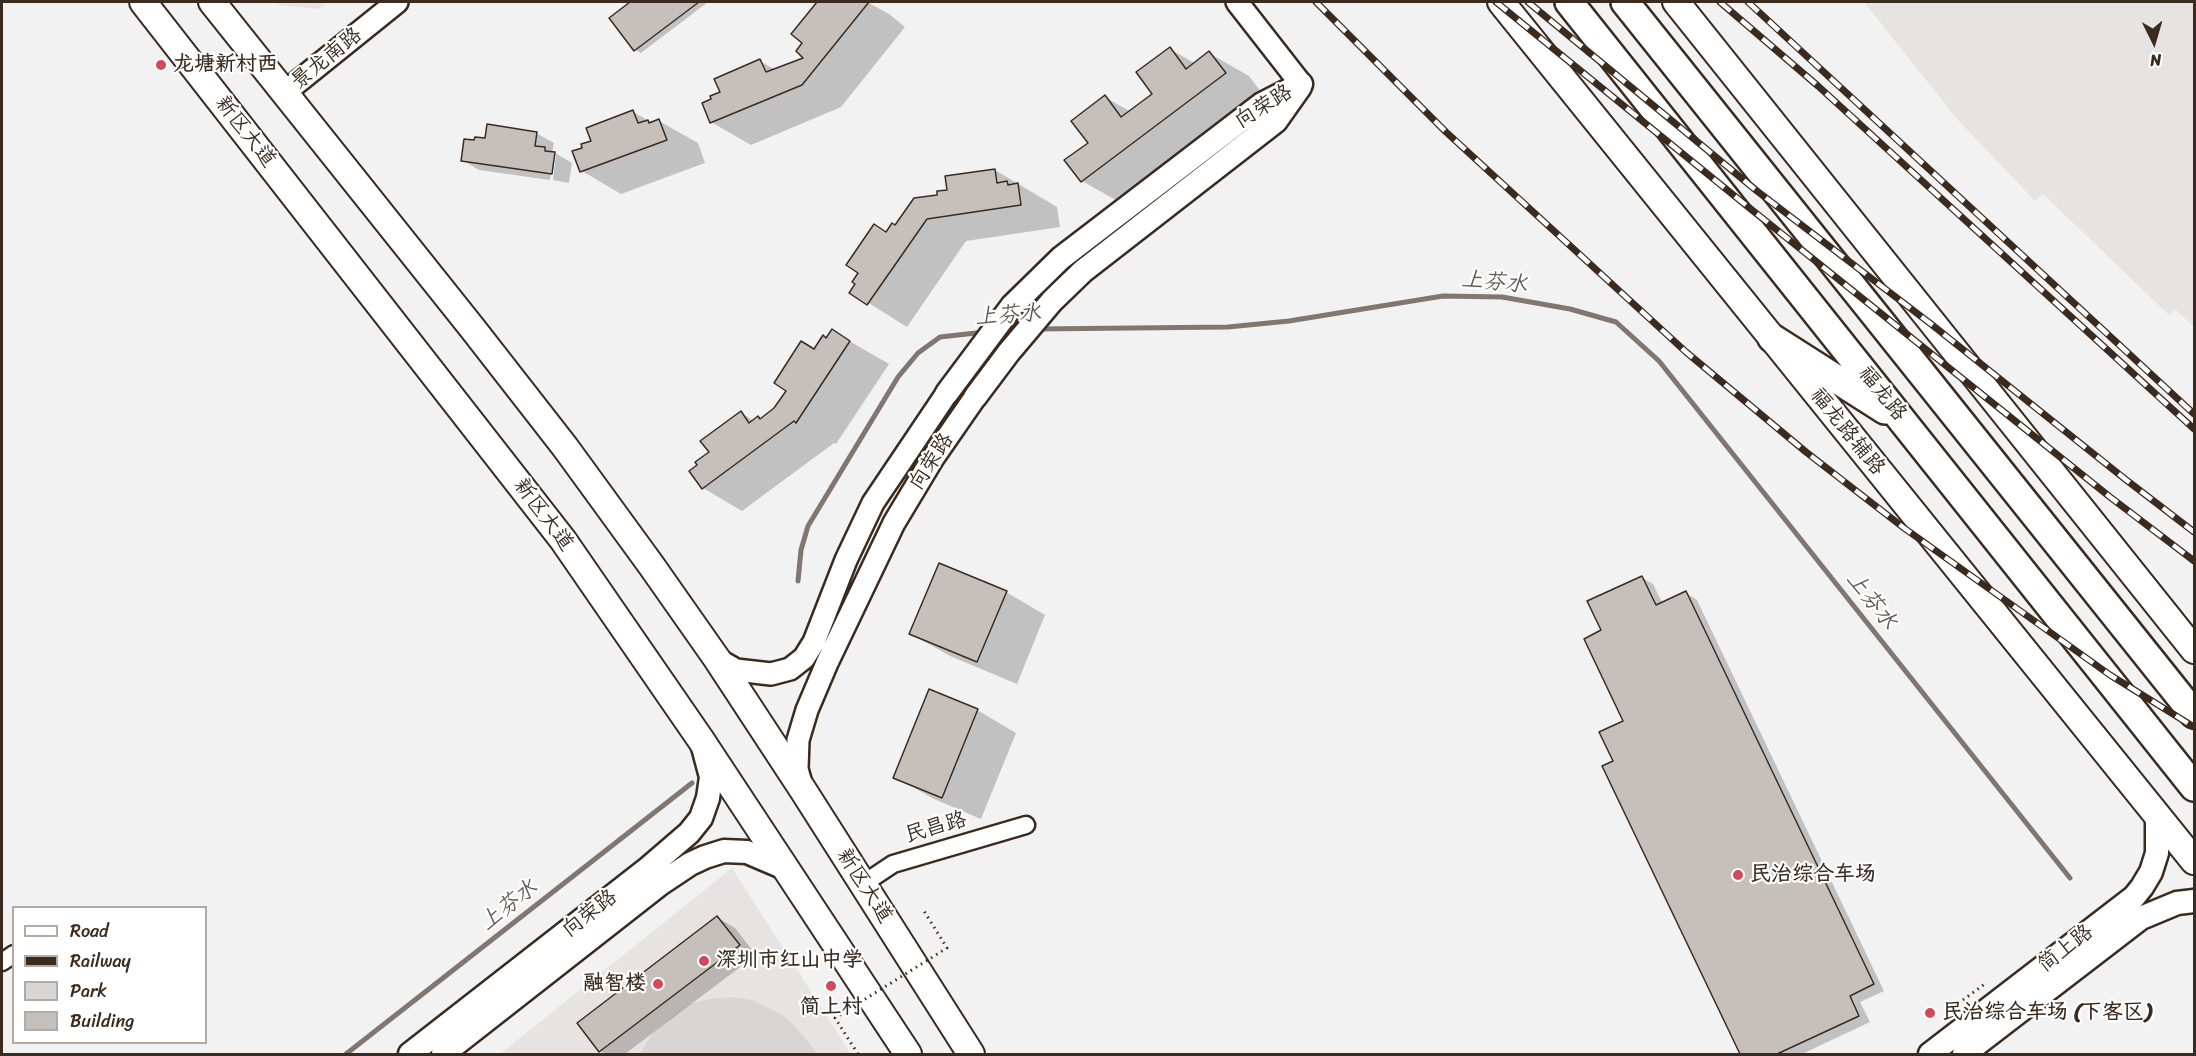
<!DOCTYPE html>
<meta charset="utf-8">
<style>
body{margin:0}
#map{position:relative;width:2196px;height:1056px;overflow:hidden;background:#f3f2f2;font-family:Sriracha,sans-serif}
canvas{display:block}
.frame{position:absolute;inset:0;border:3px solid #3b2a1e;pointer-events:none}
.legend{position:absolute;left:12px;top:906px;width:195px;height:138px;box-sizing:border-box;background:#fff;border:2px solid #b1aaa5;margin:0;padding:8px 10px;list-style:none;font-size:18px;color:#3b2a1e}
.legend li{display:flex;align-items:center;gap:12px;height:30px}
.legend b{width:30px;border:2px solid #b1aaa5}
.north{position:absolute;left:2124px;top:12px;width:60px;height:60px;-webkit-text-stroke:4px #fff;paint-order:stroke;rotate:175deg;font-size:16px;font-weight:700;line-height:24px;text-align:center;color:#3b2a1e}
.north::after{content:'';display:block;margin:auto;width:21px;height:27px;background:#3b2a1e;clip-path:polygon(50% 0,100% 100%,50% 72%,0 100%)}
</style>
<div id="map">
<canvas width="2196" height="1056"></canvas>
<div class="frame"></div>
<ul class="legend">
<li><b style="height:8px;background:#fff"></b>Road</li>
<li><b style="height:8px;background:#3b2a1e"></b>Railway</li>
<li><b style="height:16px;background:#d8d5d2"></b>Park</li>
<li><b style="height:16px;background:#c6c0bd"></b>Building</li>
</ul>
<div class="north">N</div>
</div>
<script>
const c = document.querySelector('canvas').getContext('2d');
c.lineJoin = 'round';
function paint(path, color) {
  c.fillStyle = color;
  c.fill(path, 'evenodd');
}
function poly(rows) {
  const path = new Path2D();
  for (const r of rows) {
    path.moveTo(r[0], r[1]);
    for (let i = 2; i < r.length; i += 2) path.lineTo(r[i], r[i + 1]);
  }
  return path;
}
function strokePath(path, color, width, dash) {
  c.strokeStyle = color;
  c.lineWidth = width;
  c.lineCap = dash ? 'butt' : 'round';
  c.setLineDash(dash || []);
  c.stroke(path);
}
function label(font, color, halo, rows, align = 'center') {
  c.font = font + ' Sriracha,"LXGW WenKai TC",sans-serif';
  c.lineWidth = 4.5;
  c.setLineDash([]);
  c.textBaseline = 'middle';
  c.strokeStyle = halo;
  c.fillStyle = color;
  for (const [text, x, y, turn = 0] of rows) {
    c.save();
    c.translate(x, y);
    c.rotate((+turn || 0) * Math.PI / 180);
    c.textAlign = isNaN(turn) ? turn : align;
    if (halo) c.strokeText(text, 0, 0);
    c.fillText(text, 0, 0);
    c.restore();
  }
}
paint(poly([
 [276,2,327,2,318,9,279,5],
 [1864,2,2194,2,2194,327,2175,309,2169,315,2043,194,2035,201,1957,119],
 [732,868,851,1054,500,1054]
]), '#e6e3e2');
paint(poly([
 [734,997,752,1000,781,1014,794,1025,818,1054,640,1054,652,1034,678,1012,692,1003,715,998]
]), '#d8d5d2');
paint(poly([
 [633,2,708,2,641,53,636,50,611,19],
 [819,2,830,2,835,4,837,2,867,2,889,14,905,27,841,107,751,145,711,122,713,100,760,61,776,70,806,58,804,43,793,34],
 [1170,49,1196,64,1209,53,1249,76,1264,96,1121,203,1082,181,1090,143,1105,97,1131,112,1155,94],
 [633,112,653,123,659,121,698,143,705,163,621,194,582,171,584,149],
 [536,133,554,143,552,153,555,153,572,163,569,183,553,180,556,155,553,155,550,180,479,170,462,160,487,140],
 [995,170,1057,207,1060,227,966,241,907,327,851,292,887,233,939,196],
 [832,331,889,364,836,444,834,443,742,511,703,488,741,413,754,421,761,420,775,409,814,351],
 [1641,577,1653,584,1663,604,1686,593,1697,600,1884,991,1860,1002,1870,1022,1802,1054,1742,1054,1604,766,1615,762,1625,722,1603,631],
 [1006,592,1045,615,1017,684,950,656,911,634],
 [930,691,977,710,1016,733,981,819,934,799,895,777],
 [718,918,735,928,756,955,625,1054,607,1054,600,1051]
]), '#0003');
strokePath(poly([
 [1036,329,1228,327,1289,321,1443,296,1502,297,1570,309,1616,322,1659,361,2070,878],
 [798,581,801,550,808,526,898,377,918,353,940,337,985,332],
 [346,1054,692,783]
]), '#827770', 5);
const building = poly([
 [630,2,699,2,634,51,609,18,630,2],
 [817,2,869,2,802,85,710,123,702,103,711,99,710,96,720,92,714,79,760,59,766,72,803,58,796,51,802,43,791,34,817,2],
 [1170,47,1186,69,1209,51,1226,73,1081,182,1064,160,1088,143,1071,121,1105,95,1121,117,1152,94,1136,72,1170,47],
 [633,110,638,123,648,120,649,123,659,119,667,140,580,172,572,151,582,148,581,144,591,141,586,128,633,110],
 [487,124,537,132,535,146,545,147,545,151,555,152,552,174,461,161,464,139,474,140,475,137,485,138,487,124],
 [995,169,997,183,1007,181,1008,185,1018,183,1021,205,927,219,867,305,849,293,855,284,852,282,858,273,846,265,874,224,886,232,892,223,895,225,914,198,937,195,937,191,947,190,945,176,995,169],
 [832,329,850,341,796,423,794,421,702,489,689,471,697,465,695,462,709,452,700,441,741,411,749,423,758,416,760,419,774,408,786,391,774,383,801,341,814,349,823,335,826,338,832,329],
 [939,563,1007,591,977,662,909,634,939,563],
 [1642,576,1656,605,1686,591,1874,984,1850,996,1859,1016,1777,1054,1740,1054,1602,766,1613,761,1599,732,1623,721,1584,639,1601,630,1587,601,1642,576],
 [929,689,978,709,942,798,893,778,929,689],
 [717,916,740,945,599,1052,577,1023,717,916]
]);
paint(building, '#c6c0bd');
strokePath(building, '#3b2a1e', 1.5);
const minor = poly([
 [863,884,893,864,1026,825],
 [2,962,14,954]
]);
const tertiary = poly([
 [1237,2,1301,84],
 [284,93,397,2],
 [717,659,736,670,771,674,790,669,804,658,814,642,846,560,873,503,947,393],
 [802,787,797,769,798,740,807,710,827,663,894,523,933,458,976,396]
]);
const secondary = poly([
 [947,393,1012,306,1061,258,1262,104,1301,84],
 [976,396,1009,352,1052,301,1083,271,1276,121,1300,87],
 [410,1054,646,870,689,833,701,818,708,798,711,777,703,747],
 [443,1054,660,884,690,864,705,857,724,851,747,852,787,869],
 [1930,1054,2134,897,2142,887,2151,872,2157,853,2157,816],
 [1964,1054,2141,918,2177,903,2194,901]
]);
const primary = poly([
 [143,2,563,540,701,740,908,1054],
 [212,2,473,329,565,447,651,565,717,659,803,790,971,1054],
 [1501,2,2194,861],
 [1676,2,2194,650]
]);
const trunk = poly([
 [1569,2,2194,787],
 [1625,2,2194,714],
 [1772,338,1885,410]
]);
strokePath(minor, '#3b2a1e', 21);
strokePath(tertiary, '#3b2a1e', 26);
strokePath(secondary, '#3b2a1e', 27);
strokePath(primary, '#3b2a1e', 30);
strokePath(trunk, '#3b2a1e', 32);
strokePath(poly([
 [1963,1000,1986,983]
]), '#3b2a1e', 3, [1.5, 4.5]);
strokePath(minor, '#fff', 16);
strokePath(tertiary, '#fff', 21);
strokePath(secondary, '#fff', 22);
strokePath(primary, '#fff', 26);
strokePath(trunk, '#fff', 27);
const rail = poly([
 [1316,2,1446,132,1686,352,1806,452,1904,528,2110,675,2194,727],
 [1496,2,1742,202,2110,497,2194,561],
 [1528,2,1757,191,1931,324,2125,479,2194,532],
 [1720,2,1818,86,2194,429],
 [1748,2,2194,414]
]);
strokePath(rail, '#3b2a1e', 7);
strokePath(rail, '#fff', 4.5, [14]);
strokePath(poly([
 [858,1054,835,1018,947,948,924,911]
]), '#3b2a1e', 3, [1.5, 4.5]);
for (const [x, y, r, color] of [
 [161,65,6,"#d1495b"],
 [1738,875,6,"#d1495b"],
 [704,961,6,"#d1495b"],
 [658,984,6,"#d1495b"],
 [831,986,6,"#d1495b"],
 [1930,1013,6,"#d1495b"]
]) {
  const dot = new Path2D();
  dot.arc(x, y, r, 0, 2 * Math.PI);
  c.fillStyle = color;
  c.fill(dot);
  strokePath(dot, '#fff', 2);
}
label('21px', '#3b2a1e', '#fff', [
 ["景龙南路",327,59,-39],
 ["向荣路",1264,107,-32],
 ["新区大道",245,132,52],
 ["福龙路",1882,394,51],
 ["福龙路辅路",1847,432,51],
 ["向荣路",932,462,-57],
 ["新区大道",543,515,53],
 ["民昌路",936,828,-16],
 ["新区大道",864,886,57],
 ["向荣路",590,914,-38],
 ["简上路",2066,949,-38]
]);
label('bold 21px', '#3b2a1e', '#fff', [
 ["龙塘新村西",173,65],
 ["民治综合车场",1750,875],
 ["深圳市红山中学",716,961],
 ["融智楼",646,984,"right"],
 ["简上村",831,1008,"center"],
 ["民治综合车场 (下客区)",1942,1013]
], 'left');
label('italic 22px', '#65574e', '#fff', [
 ["上芬水",1494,283,5],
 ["上芬水",1008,316,-4],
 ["上芬水",1871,601,52],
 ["上芬水",509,906,-38]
]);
</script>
